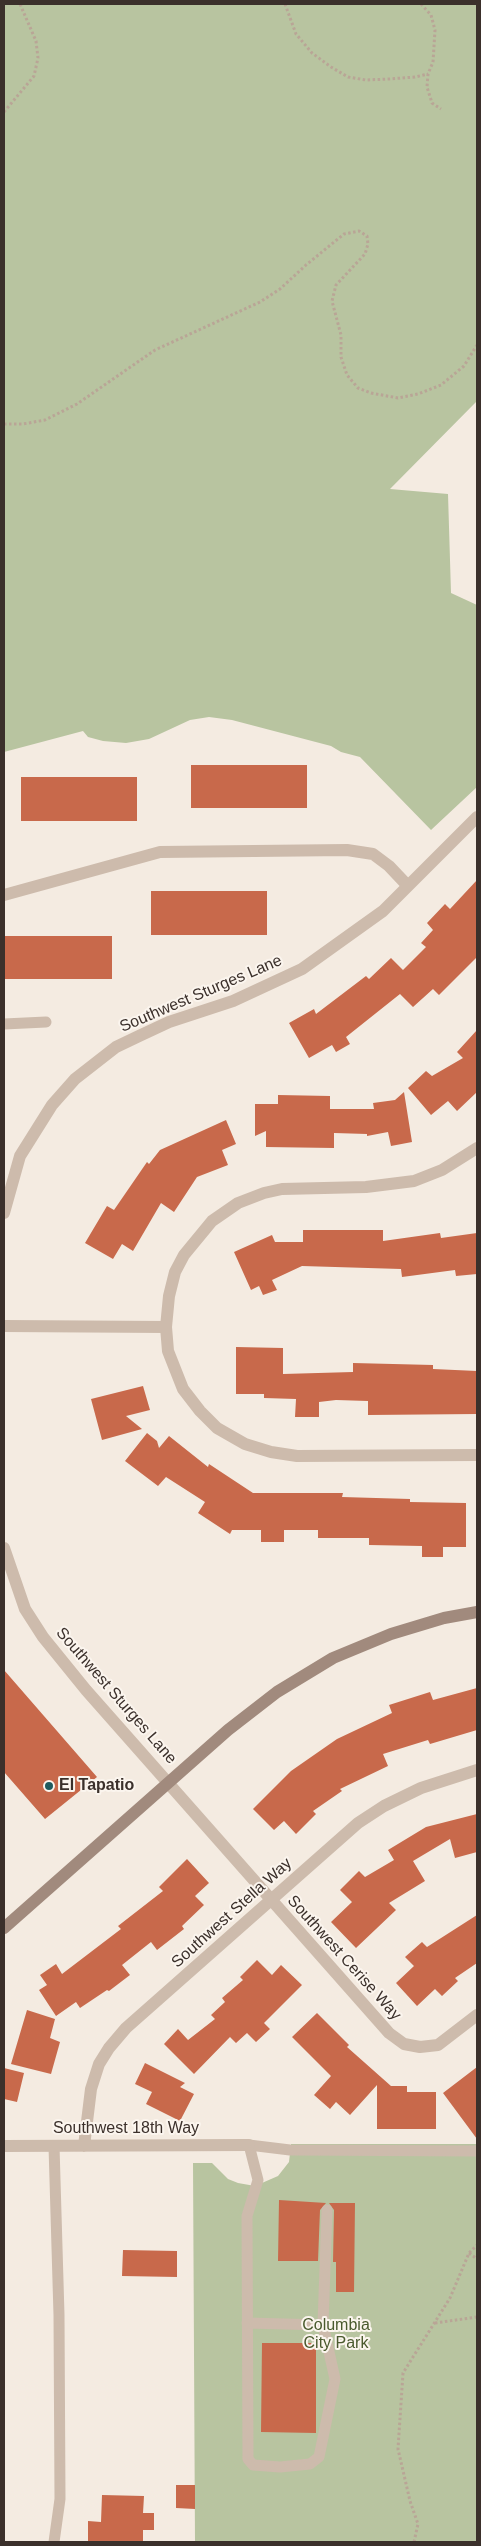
<!DOCTYPE html>
<style>
body{margin:0}
#map{position:relative;width:481px;height:2546px;overflow:hidden;background:#f4ebe1;font-family:Arial,sans-serif}
canvas{display:block}
.frame{position:absolute;inset:0;border:5px solid #3b302b;pointer-events:none}
</style>
<div id="map">
<canvas width="481" height="2546"></canvas>
<div class="frame"></div>
</div>
<script>
const c = document.querySelector('canvas').getContext('2d');
c.lineJoin = 'round';
function paint(path, color) {
  c.fillStyle = color;
  c.fill(path, 'evenodd');
}
function poly(rows) {
  const path = new Path2D();
  for (const r of rows) {
    path.moveTo(r[0], r[1]);
    for (let i = 2; i < r.length; i += 2) path.lineTo(r[i], r[i + 1]);
  }
  return path;
}
function strokePath(path, color, width, dash) {
  c.strokeStyle = color;
  c.lineWidth = width;
  c.lineCap = dash ? 'butt' : 'round';
  c.setLineDash(dash || []);
  c.stroke(path);
}
function label(font, color, halo, rows, align = 'center') {
  c.font = font + ' Arial,sans-serif';
  c.lineWidth = 4;
  c.setLineDash([]);
  c.textBaseline = 'middle';
  c.strokeStyle = halo;
  c.fillStyle = color;
  for (const [text, x, y, turn = 0] of rows) {
    c.save();
    c.translate(x, y);
    c.rotate((+turn || 0) * Math.PI / 180);
    c.textAlign = isNaN(turn) ? turn : align;
    if (halo) c.strokeText(text, 0, 0);
    c.fillText(text, 0, 0);
    c.restore();
  }
}
paint(poly([
 [4,4,477,4,477,401,390,489,448,494,451,593,477,605,477,787,431,830,360,757,341,752,331,746,232,720,209,717,190,720,149,739,126,743,103,741,88,737,83,731,4,752],
 [291,2144,477,2144,477,2542,195,2542,193,2163,212,2163,228,2179,238,2183,255,2186,278,2176,289,2162]
]), '#b8c4a0');
paint(poly([
 [191,765,307,765,307,808,191,808],
 [21,777,137,777,137,821,21,821],
 [477,880,477,957,439,995,433,989,413,1007,400,994,346,1037,350,1044,336,1052,332,1045,309,1058,289,1023,314,1009,316,1014,366,976,369,979,391,958,403,970,426,947,421,943,433,930,427,923,445,904,450,909],
 [151,891,267,891,267,935,151,935],
 [4,936,112,936,112,979,4,979],
 [477,1030,477,1092,457,1111,448,1101,431,1115,408,1088,426,1071,432,1076,463,1058,457,1052],
 [404,1092,412,1142,391,1146,388,1132,367,1136,367,1134,334,1133,334,1148,266,1147,266,1131,255,1136,255,1104,278,1104,278,1095,330,1096,330,1109,374,1109,373,1103,395,1100],
 [226,1120,236,1144,222,1150,228,1165,197,1177,174,1212,161,1203,133,1251,122,1244,113,1259,85,1243,107,1206,114,1210,147,1162,149,1164,160,1150],
 [303,1230,383,1230,383,1241,440,1233,441,1238,477,1233,477,1274,456,1276,455,1270,402,1277,401,1269,302,1266,272,1280,277,1290,263,1295,259,1286,251,1290,234,1252,272,1235,275,1242,303,1242],
 [236,1347,283,1348,283,1374,353,1372,353,1363,433,1365,433,1369,477,1371,477,1414,368,1415,368,1401,336,1400,319,1402,319,1417,295,1417,296,1399,264,1398,264,1394,236,1394],
 [143,1386,150,1410,126,1416,142,1429,102,1440,91,1399],
 [147,1433,157,1441,159,1448,169,1436,208,1467,209,1464,253,1493,343,1493,342,1497,410,1499,410,1502,466,1503,466,1547,443,1547,443,1557,422,1557,422,1546,369,1545,369,1538,318,1538,318,1530,284,1530,284,1542,261,1542,261,1530,232,1530,230,1534,198,1513,205,1502,166,1477,158,1486,125,1461],
 [4,1670,97,1777,45,1819,4,1772],
 [477,1688,477,1730,430,1744,428,1740,383,1754,388,1766,340,1789,342,1791,313,1811,316,1814,296,1834,284,1821,274,1830,253,1809,291,1771,337,1739,392,1713,389,1705,430,1692,433,1700],
 [477,1814,477,1852,455,1858,450,1839,413,1861,425,1881,389,1903,396,1910,356,1948,331,1922,352,1902,340,1890,359,1871,365,1877,394,1860,388,1850,426,1827],
 [187,1859,209,1883,195,1896,204,1905,182,1926,184,1929,157,1950,151,1942,122,1965,130,1975,109,1991,107,1990,80,2008,76,2002,56,2016,39,1990,47,1985,40,1975,56,1964,62,1974,121,1929,118,1926,163,1891,159,1887],
 [477,1915,477,1963,455,1978,458,1981,442,1996,435,1989,417,2006,396,1983,414,1966,405,1957,422,1942,427,1947],
 [257,1960,272,1975,281,1965,302,1985,264,2023,270,2029,256,2042,247,2033,236,2043,230,2037,194,2074,164,2044,178,2029,188,2040,215,2019,211,2015,225,2002,222,1998,243,1980,240,1977],
 [27,2010,55,2019,50,2038,60,2042,51,2074,11,2064],
 [317,2013,349,2045,347,2047,391,2086,407,2086,407,2092,436,2092,436,2129,377,2129,377,2085,350,2115,336,2102,330,2109,314,2095,331,2076,292,2037],
 [145,2063,185,2083,180,2087,194,2094,180,2121,146,2104,152,2092,135,2084],
 [477,2067,477,2139,443,2093],
 [4,2068,24,2073,17,2102,4,2099],
 [279,2200,326,2203,320,2210,318,2261,278,2261],
 [329,2203,355,2203,354,2292,336,2292,336,2262,333,2262,334,2210],
 [123,2250,177,2251,177,2277,122,2276],
 [262,2343,316,2343,316,2433,261,2432],
 [176,2485,195,2485,195,2509,176,2508],
 [102,2495,144,2496,143,2513,154,2513,154,2530,143,2530,143,2542,88,2542,88,2521,101,2522]
]), '#c8694b');
strokePath(poly([
 [285,4,296,34,312,53,331,67,348,77,366,80,389,79,415,77,428,74],
 [421,4,431,15,435,30,433,62,428,74,427,87,432,103,441,109],
 [4,112,34,76,38,58,36,41,20,4],
 [4,424,23,424,45,420,77,404,155,350,260,302,280,289,306,265,344,234,359,231,367,236,368,244,365,254,336,285,332,301,341,335,341,357,347,375,358,388,371,393,398,398,418,394,441,385,464,366,477,345],
 [469,2253,477,2259],
 [435,2323,477,2317],
 [414,2542,418,2524,410,2501,398,2449,403,2373,450,2298,469,2253,477,2245]
]), '#b9a596', 3, [2.5, 2.5]);
strokePath(poly([
 [4,1024,46,1022],
 [327,2210,323,2325,335,2379,319,2457,310,2464,280,2467,253,2465,248,2459,247,2216,258,2180,249,2145,290,2150,477,2151],
 [247,2323,323,2325],
 [54,2542,60,2499,59,2315,54,2146]
]), '#cdbbac', 11);
strokePath(poly([
 [4,895,160,852,347,850,373,854,389,866,407,885],
 [477,1148,442,1170,414,1181,366,1187,282,1189,264,1193,238,1203,212,1221,184,1255,175,1272,169,1296,166,1327,168,1351,183,1389,200,1411,217,1428,245,1444,271,1452,297,1456,477,1455],
 [4,1213,20,1156,52,1105,75,1079,116,1047,139,1036,169,1022,233,1001,302,969,383,911,477,817],
 [4,1326,166,1327],
 [4,1548,25,1609,43,1637,86,1690,389,2033,404,2044,420,2047,438,2045,477,2015],
 [4,2146,249,2145],
 [84,2146,91,2089,99,2064,109,2048,126,2028,358,1823,384,1806,421,1788,477,1770]
]), '#cdbbac', 12);
strokePath(poly([
 [4,1928,228,1730,277,1692,333,1658,391,1634,444,1618,477,1612]
]), '#a18a7d', 12);
for (const [x, y, r, color] of [
 [49,1786,5,"#1f5a5e"]
]) {
  const dot = new Path2D();
  dot.arc(x, y, r, 0, 2 * Math.PI);
  c.fillStyle = color;
  c.fill(dot);
  strokePath(dot, '#fbf5ee', 2);
}
label('16px', '#3b302b', '#fbf5ee', [
 ["Southwest Sturges Lane",201,994,-23],
 ["Southwest Sturges Lane",116,1696,49],
 ["Southwest Stella Way",232,1913,-42],
 ["Southwest Cerise Way",344,1958,48],
 ["Southwest 18th Way",126,2129]
]);
label('bold 16px', '#3b302b', '#fbf5ee', [
 ["El Tapatio",59,1786]
], 'left');
label('16px', '#4a5a2e', '#fbf5ee', [
 ["Columbia",336,2326],
 ["City Park",336,2344]
]);
</script>
